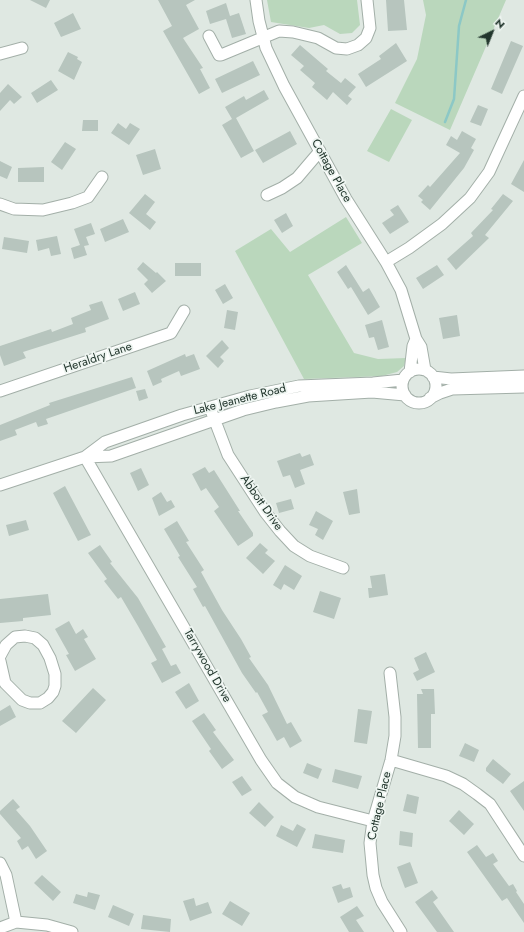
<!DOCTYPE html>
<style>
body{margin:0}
#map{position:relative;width:524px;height:932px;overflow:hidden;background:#dfe8e2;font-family:Jost,sans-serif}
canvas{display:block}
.north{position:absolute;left:472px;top:12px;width:40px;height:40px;-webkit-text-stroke:3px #eef5f1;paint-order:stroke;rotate:43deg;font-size:11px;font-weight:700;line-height:16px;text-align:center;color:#22362d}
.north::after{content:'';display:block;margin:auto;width:14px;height:18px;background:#22362d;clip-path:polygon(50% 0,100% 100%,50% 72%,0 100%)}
</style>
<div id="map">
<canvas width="524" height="932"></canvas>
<div class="north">N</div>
</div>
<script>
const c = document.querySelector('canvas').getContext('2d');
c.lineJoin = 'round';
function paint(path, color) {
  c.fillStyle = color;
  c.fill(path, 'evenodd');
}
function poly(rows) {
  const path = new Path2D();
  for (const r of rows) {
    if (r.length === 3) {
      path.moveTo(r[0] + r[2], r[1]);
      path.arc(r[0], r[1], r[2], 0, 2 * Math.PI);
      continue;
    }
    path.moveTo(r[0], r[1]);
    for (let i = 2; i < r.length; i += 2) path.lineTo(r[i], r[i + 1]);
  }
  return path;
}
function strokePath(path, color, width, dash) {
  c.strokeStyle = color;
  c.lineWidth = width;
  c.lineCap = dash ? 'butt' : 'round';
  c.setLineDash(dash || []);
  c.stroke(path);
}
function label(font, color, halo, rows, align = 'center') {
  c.font = font + ' Jost,sans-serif';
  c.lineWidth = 3.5;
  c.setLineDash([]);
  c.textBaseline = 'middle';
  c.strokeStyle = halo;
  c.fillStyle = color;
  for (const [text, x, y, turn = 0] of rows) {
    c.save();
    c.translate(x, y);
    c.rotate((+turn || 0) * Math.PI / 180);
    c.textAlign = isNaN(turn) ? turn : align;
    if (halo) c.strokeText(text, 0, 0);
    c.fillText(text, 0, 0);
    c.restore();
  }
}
paint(poly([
 [267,0,357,0,360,25,352,33,340,34,324,25,309,28,271,22],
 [423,0,506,0,450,130,395,103,417,59,426,15],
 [391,109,412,120,389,162,367,151],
 [346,217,362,243,308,275,354,353,378,359,406,358,404,366,397,372,382,376,304,379,235,251,271,229,290,252]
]), '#bad7bc');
strokePath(poly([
 [445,122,454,99,459,26,466,0]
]), '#8cc8c6', 2.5);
paint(poly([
 [30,0,50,0,46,8],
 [158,0,195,0,186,5,199,29,183,38,203,68,200,69,210,88,199,94,163,31,172,26],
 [386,0,404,0,407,30,388,31],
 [226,3,230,16,239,13,246,34,232,38,226,19,210,24,206,11],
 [73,13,81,29,61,37,54,23],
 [511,41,523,46,502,94,491,89],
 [396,43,407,61,366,87,358,74,381,59,379,56],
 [300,45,328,69,326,71,341,83,345,78,356,87,348,96,352,99,347,105,333,92,327,100,312,87,315,83,300,70,304,66,291,55],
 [68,52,78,57,77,59,82,62,74,80,58,71],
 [253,61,260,75,222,93,215,79],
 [51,80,58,90,37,103,31,93],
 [8,84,22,97,14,104,10,100,0,111,0,93],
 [264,90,269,99,236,118,254,151,241,158,222,125,232,119,225,107,244,96,246,100],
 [478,105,488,109,481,126,470,122],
 [83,120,98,120,98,131,82,131],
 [118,123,126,129,130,123,140,129,129,145,111,133],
 [290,131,297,144,263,163,255,150],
 [462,131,476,139,471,148,474,150,464,168,430,210,421,202,423,200,418,196,428,185,430,187,460,153,446,145,451,136,457,140],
 [65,142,76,149,62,170,51,162],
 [155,149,161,169,143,175,136,155],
 [524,160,524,192,511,184],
 [0,161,12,167,7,179,0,176],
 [44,167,44,182,18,182,18,168],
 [145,194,155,202,146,214,156,222,150,230,129,213],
 [503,194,513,201,485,235,489,238,456,270,447,259,473,236,471,233,493,210,491,209],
 [398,205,409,222,390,234,382,223,394,215,390,210],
 [286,213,293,226,282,233,274,220],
 [123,219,129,232,105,242,100,229],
 [91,223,95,234,86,237,89,245,84,246,87,255,74,259,71,248,80,245,74,229],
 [57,236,61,254,51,256,49,248,38,251,36,240],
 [4,237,29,241,27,253,2,249],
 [143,262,156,273,157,272,166,281,152,293,144,284,148,280,137,269],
 [175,263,201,263,201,276,175,276],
 [346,265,363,292,369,288,380,307,368,315,351,287,348,289,337,272],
 [437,265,444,275,423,289,416,278],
 [225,284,233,298,223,304,215,290],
 [135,292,140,304,123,311,118,299],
 [102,301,109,319,85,328,86,332,23,352,26,358,4,366,0,355,0,346,51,329,52,332,73,324,71,318,91,310,89,305],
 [227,310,238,312,235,330,224,328],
 [457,315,460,336,443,339,439,318],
 [382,320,389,347,378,350,374,337,369,338,365,325],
 [222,340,229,348,220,357,224,361,218,368,206,356],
 [185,354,186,357,194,354,200,369,181,376,179,371,161,379,162,382,153,386,147,371],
 [132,377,136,388,46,419,48,424,38,427,36,422,15,430,17,435,0,441,0,425,50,405,49,403],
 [145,389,148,398,139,401,136,391],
 [300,453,302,457,310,454,314,465,300,470,305,484,295,488,290,475,283,477,277,461],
 [205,467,209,473,214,470,240,511,238,511,253,533,253,536,238,546,214,511,219,507,206,488,201,491,192,474],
 [141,468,149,485,138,491,130,473],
 [65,486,91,535,78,541,53,493],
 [357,489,360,513,349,515,343,492],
 [161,492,167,502,171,500,175,507,159,516,152,498],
 [291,499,294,509,279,513,276,503],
 [316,511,333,521,323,540,315,535,318,529,309,525],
 [26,520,29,530,9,536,6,525],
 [177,521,189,541,186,542,204,570,201,572,222,610,241,639,251,657,249,658,268,685,287,724,291,722,302,741,290,748,284,737,277,741,268,725,262,715,268,712,257,692,256,693,242,673,205,606,203,607,193,589,197,587,178,557,180,556,164,529],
 [260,543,268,550,265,553,275,561,263,574,246,558],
 [100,545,112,562,110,563,138,598,166,647,162,649,171,666,176,664,181,673,162,683,151,663,157,660,138,626,121,597,118,599,104,581,107,579,88,553],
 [285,565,302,576,294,590,284,584,281,590,273,585],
 [385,574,388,595,369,598,368,588,372,588,370,576],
 [320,591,341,598,334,619,313,612],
 [48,594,51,615,23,618,23,621,0,623,0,599],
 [69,621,76,634,83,629,88,637,84,639,96,659,75,671,66,655,69,654,55,629],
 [426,652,435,672,417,681,413,673,419,670,414,658],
 [189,683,199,701,186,709,175,692],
 [93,688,106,700,76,733,62,721],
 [421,689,434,689,435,714,431,714,431,748,418,748,417,694,423,694],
 [10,705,16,717,0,726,0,711],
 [358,709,372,711,367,744,354,742],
 [204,713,216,730,213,732,234,760,222,769,209,751,211,749,192,721],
 [465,743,479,750,474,762,459,756],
 [493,759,511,774,503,784,486,771,486,768],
 [307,763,322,769,318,779,303,773],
 [335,769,362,776,358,789,332,782],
 [242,776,252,790,242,796,232,782],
 [524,781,524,811,510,791],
 [407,794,419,797,416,814,403,811],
 [13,799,20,807,16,810,30,826,47,851,36,859,28,846,22,850,17,841,21,838,0,814,0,811],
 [259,802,274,817,265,827,249,813],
 [459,810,474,824,464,835,449,821],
 [297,824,306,829,297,847,276,836,281,825,293,831],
 [400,831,413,833,412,847,399,845],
 [315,834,345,840,343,853,312,848],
 [477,845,486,857,493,853,498,861,493,864,509,886,513,884,517,891,516,892,524,904,524,923,507,898,502,901,467,852],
 [410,862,418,883,405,888,397,867],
 [42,875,61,892,53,901,34,883],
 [341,884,343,889,350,887,353,897,338,903,332,887],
 [432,890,438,898,433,902,454,932,437,932,415,902],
 [88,892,100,895,95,910,73,903,76,894,87,897],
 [194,898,196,906,208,902,212,913,190,921,183,901],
 [230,901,250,913,242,926,222,914],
 [113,905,134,914,129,926,108,917],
 [357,906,364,916,356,920,364,932,349,932,340,917],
 [143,915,171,919,170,932,141,929]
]), '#b7c5be');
const minor = poly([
 [256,0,259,21,266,48,284,86,346,199,386,262,401,290,416,339,421,347,425,370],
 [209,36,219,55,221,55,279,31,293,32,318,38,336,48,347,49,358,45,366,38,370,28,367,0],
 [0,54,22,48],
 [267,195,282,188,297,178,320,151],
 [0,204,14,209,43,210,72,203,88,197,102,177],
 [386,262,409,248,442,224,470,198,489,172,524,96],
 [419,386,17],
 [410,372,413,346,416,339],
 [433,377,451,379,524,376],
 [0,391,171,333,184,311],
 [430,398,440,393,452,389,524,387],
 [212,413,228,455,265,512,280,531,294,546,310,556,343,568],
 [85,457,261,760,277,783,295,797,318,807,373,821],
 [85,457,105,442,182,415,250,396,299,386,373,383,403,380],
 [0,485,85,457,111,456,243,410,276,402,308,396,372,392,405,395],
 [0,656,6,645,15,637,25,636,35,638,43,645,50,658,55,674,55,686,53,692,48,698,40,703,30,703,22,700,5,683,0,661],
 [390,673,395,717,395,736,391,760,373,821,370,843,373,875,376,888,382,902,401,932],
 [391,760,446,776,463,784,477,794,490,804,524,856],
 [0,863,6,875,16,922],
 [0,928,16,922,47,925,72,932]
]);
strokePath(minor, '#a3afa8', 13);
strokePath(minor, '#fff', 11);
label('12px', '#22362d', '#eef5f1', [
 ["Cottage Place",331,171,61],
 ["Heraldry Lane",98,358,-19],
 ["Lake Jeanette Road",240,400,-14],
 ["Abbott Drive",261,503,55],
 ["Tarrywood Drive",207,666,60],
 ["Cottage Place",380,806,-77]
]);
</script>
